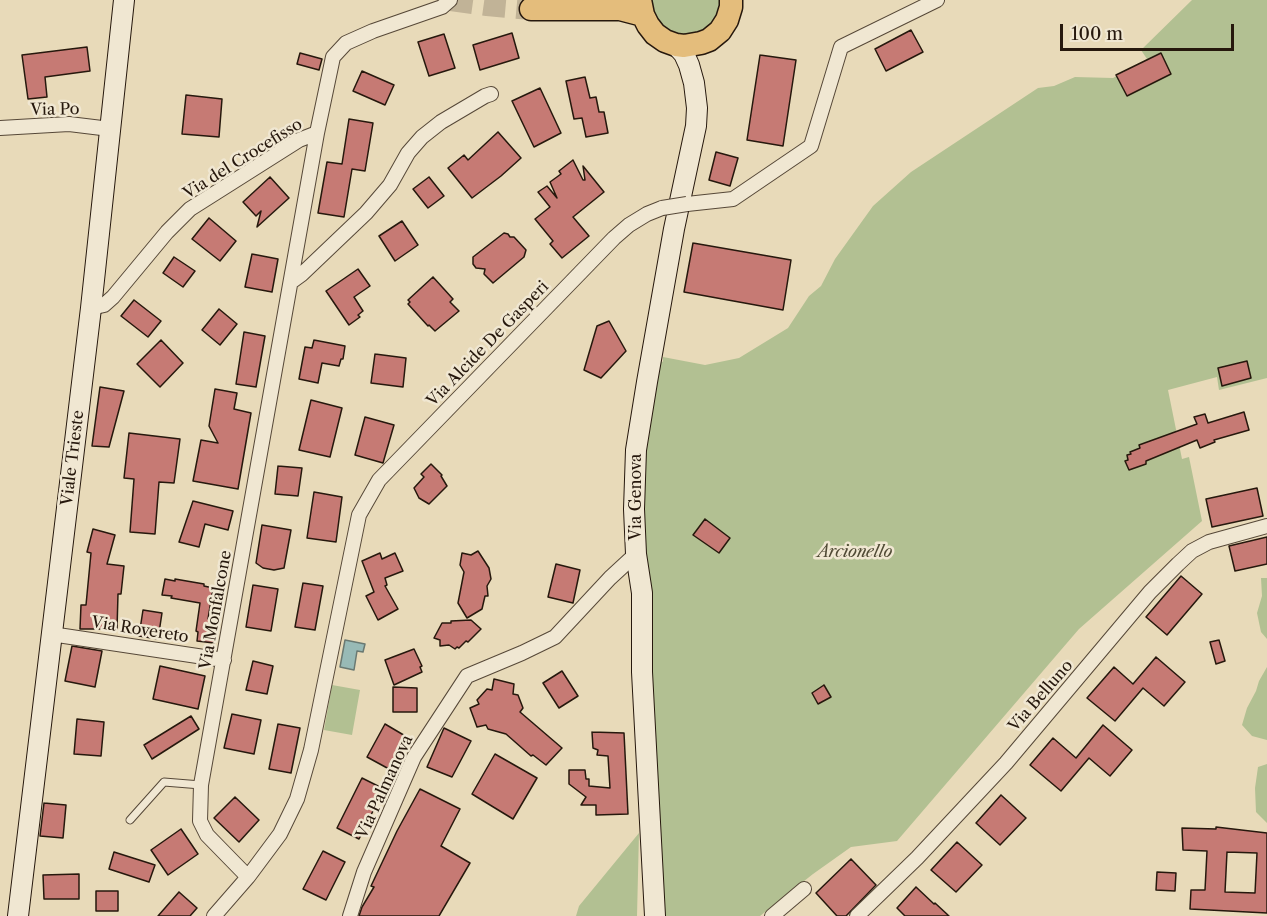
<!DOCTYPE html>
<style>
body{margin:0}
#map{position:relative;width:1267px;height:916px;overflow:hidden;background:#e8dab9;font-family:"Libre Caslon Text",serif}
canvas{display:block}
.scale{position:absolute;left:1060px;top:24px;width:174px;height:27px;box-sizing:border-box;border:3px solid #26180d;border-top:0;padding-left:8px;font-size:18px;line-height:21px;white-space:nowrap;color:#26180d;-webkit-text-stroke:4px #f0e7d2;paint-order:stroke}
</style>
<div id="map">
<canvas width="1267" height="916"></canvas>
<div class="scale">100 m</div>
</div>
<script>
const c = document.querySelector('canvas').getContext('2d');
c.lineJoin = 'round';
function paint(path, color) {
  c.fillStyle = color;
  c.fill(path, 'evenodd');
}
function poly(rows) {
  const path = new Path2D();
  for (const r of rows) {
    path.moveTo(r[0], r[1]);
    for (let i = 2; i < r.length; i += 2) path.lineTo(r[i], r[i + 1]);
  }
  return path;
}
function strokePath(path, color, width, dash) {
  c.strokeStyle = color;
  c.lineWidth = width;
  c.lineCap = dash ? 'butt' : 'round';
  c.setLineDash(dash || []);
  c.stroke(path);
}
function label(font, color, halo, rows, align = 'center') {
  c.font = font + ' "Libre Caslon Text",serif';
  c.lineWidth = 5;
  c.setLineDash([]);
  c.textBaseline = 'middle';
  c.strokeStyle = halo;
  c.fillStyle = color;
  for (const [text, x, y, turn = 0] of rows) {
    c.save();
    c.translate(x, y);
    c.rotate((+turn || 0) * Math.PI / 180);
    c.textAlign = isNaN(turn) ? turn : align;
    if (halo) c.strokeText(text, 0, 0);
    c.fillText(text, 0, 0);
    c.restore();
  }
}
paint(poly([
 [649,0,721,0,721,6,716,19,704,31,679,37,657,25],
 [1192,0,1267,0,1267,378,1219,390,1217,377,1168,390,1182,459,1189,457,1202,521,1079,629,897,841,851,847,813,874,760,916,659,916,658,812,648,579,641,529,644,467,661,361,663,362,663,357,705,365,739,358,788,328,809,296,821,286,835,259,873,206,911,172,1038,88,1054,86,1075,77,1113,78,1147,59,1141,50],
 [1261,578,1267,578,1267,639,1261,632,1257,613,1262,596],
 [1267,667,1267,740,1252,736,1242,725,1247,708,1256,691,1259,681],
 [332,685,360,690,352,735,324,730],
 [1267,764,1267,823,1256,812,1255,788,1258,767],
 [639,833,637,916,576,916,579,906]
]), '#b2c092');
const water = poly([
 [345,640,365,644,363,652,357,651,354,670,340,667,345,640]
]);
paint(water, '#98bab6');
strokePath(water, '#6a7972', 1.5);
const building = poly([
 [911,30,923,52,886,71,875,49,911,30],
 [512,33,519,58,480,70,473,45,512,33],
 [444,34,455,68,429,76,418,42,444,34],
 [87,47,90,71,45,77,47,97,28,99,22,55,87,47],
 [300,53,322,59,319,70,297,64,300,53],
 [1161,53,1171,74,1127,96,1116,75,1161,53],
 [760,55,796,60,783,146,747,140,760,55],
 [362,71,394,85,385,105,353,91,362,71],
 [585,77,590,98,596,97,599,112,604,112,608,133,586,137,582,118,574,119,566,81,585,77],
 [540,88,561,133,534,147,512,101,540,88],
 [186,95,222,99,219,137,182,134,186,95],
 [349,119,373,123,365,171,352,169,344,217,318,213,327,162,342,164,349,119],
 [498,132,521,158,501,176,472,198,448,168,464,155,468,160,498,132],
 [716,152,738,158,730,186,709,180,716,152],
 [573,160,583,180,585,180,583,166,604,192,573,217,589,236,562,258,550,244,553,241,535,219,550,207,538,192,547,186,557,198,550,182,561,174,559,171,573,160],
 [270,177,289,198,257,227,261,211,256,216,243,202,270,177],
 [429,177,444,196,428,208,413,189,429,177],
 [209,218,236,241,220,261,192,239,209,218],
 [402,221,418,245,395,261,379,236,402,221],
 [504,233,508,234,510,237,514,237,526,250,524,257,493,283,484,274,485,269,476,268,473,264,473,257,504,233],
 [693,243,791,260,783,310,684,292,693,243],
 [252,254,278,259,272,292,245,287,252,254],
 [174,257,195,271,183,287,163,273,174,257],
 [358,269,370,286,354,297,363,311,358,315,360,317,349,325,326,291,358,269],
 [433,277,453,299,450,302,459,311,435,331,429,325,428,326,408,304,410,302,408,300,433,277],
 [134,300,161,321,148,337,121,316,134,300],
 [219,309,237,324,220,345,202,330,219,309],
 [609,321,626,351,601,378,584,370,597,326,609,321],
 [244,332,265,336,256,387,236,384,244,332],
 [161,340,183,363,160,387,137,364,161,340],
 [314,340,345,346,343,359,341,359,339,366,322,363,318,383,299,379,305,347,312,348,314,340],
 [375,354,406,358,403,387,371,383,375,354],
 [1247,361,1251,378,1222,386,1218,368,1247,361],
 [100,387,124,391,109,447,92,446,100,387],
 [215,389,237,393,234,409,251,413,238,489,193,481,201,440,218,443,209,426,215,389],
 [311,400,342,408,330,457,299,450,311,400],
 [1244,412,1249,430,1214,440,1215,442,1200,448,1197,440,1146,461,1146,464,1129,470,1125,461,1128,460,1127,455,1131,454,1130,452,1140,448,1139,445,1197,424,1194,417,1205,414,1208,423,1244,412],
 [365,417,394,425,383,463,355,455,365,417],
 [129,433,180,439,174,483,159,482,155,534,130,532,134,479,124,478,129,433],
 [431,464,442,475,441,476,447,486,429,504,419,498,414,488,424,477,421,474,431,464],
 [278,466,302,468,298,496,275,494,278,466],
 [1257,488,1263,516,1212,527,1206,499,1257,488],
 [314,492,342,497,336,542,307,538,314,492],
 [193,501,233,511,228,530,205,524,199,547,179,542,193,501],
 [705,519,730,538,719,553,693,535,705,519],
 [262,525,291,530,284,568,274,570,263,568,256,563,262,525],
 [93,529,115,535,107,564,124,566,121,594,118,594,117,629,80,629,81,605,86,605,91,553,87,552,93,529],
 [1267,537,1267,564,1235,571,1229,546,1267,537],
 [478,551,489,568,491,579,487,586,488,596,485,596,482,609,467,618,458,603,464,572,460,565,462,553,471,555,478,551],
 [380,553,382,559,395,553,403,571,385,578,387,585,385,586,398,609,378,620,366,596,374,592,362,561,380,553],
 [556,564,580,570,573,603,548,597,556,564],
 [1181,576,1202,594,1167,635,1146,617,1181,576],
 [165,579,175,581,175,579,204,584,204,586,213,588,208,619,217,620,216,633,215,633,214,643,197,641,198,632,196,631,200,603,171,598,172,596,162,595,165,579],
 [303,583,323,586,315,630,295,627,303,583],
 [253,585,278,589,271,631,246,627,253,585],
 [143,610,162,613,158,639,139,636,143,610],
 [471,620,481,629,468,642,466,641,459,648,457,647,455,649,449,645,440,646,440,640,434,638,442,623,451,623,451,621,471,620],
 [1219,640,1225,661,1216,664,1210,642,1219,640],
 [72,646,102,651,95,687,65,681,72,646],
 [414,649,422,666,420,667,422,672,394,685,385,660,414,649],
 [1156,657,1185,682,1164,706,1143,688,1115,721,1087,698,1114,667,1133,684,1156,657],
 [253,661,273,666,267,694,246,690,253,661],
 [160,666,205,676,198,709,153,699,160,666],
 [562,671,578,696,559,708,543,683,562,671],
 [494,679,514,684,513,694,518,695,523,708,520,712,562,748,546,765,533,755,531,756,506,734,488,729,486,725,477,727,470,708,479,704,477,700,487,689,492,690,494,679],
 [824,685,831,697,818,704,812,693,824,685],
 [393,687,417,688,417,712,393,712,393,687],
 [232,714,261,720,254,754,224,748,232,714],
 [191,716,199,729,152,759,144,745,191,716],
 [77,719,104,722,101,756,74,754,77,719],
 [278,724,300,728,291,773,269,769,278,724],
 [385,724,407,737,389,769,367,757,385,724],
 [1103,725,1132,750,1110,776,1089,758,1061,791,1030,765,1053,738,1076,758,1103,725],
 [444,728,471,741,452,777,427,767,444,728],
 [592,732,624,733,628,814,596,815,596,805,581,805,586,797,569,784,569,770,585,770,586,779,589,779,589,786,610,788,608,756,597,755,598,750,593,748,592,732],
 [495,754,537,778,513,819,472,794,495,754],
 [362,778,384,789,359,839,337,828,362,778],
 [420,789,460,809,441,846,470,863,439,916,359,916,362,907,374,887,371,886,397,831,420,789],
 [1001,795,1026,818,1000,845,976,823,1001,795],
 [235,797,259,820,239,842,214,818,235,797],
 [44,803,66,805,63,838,40,836,44,803],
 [1216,827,1267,833,1267,913,1190,909,1191,890,1205,890,1207,851,1183,850,1182,828,1216,829,1216,827],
 [1227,852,1257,853,1255,893,1225,892,1227,852],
 [181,829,198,854,168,875,151,850,181,829],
 [957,842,982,865,956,892,931,870,957,842],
 [323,851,345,862,326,900,303,889,323,851],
 [114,852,155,865,149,882,109,869,114,852],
 [851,859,876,885,846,916,837,916,816,893,851,859],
 [1157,872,1176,873,1175,891,1156,890,1157,872],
 [79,874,79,899,44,899,43,875,79,874],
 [916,887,934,904,935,903,949,916,905,916,897,908,916,887],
 [96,891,118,891,118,911,96,911,96,891],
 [179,892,197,908,190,916,158,916,179,892]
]);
paint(building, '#c67a74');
strokePath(building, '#26180d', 1.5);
strokePath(poly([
 [451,0,487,5,531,9]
]), '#c1b397', 22, [22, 11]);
const service = poly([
 [130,820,164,782,201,785]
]);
const minor = poly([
 [0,128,69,124,110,129],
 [687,204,733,199,811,146,841,47,937,0],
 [291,282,302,274,366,213,390,185,408,153,422,137,441,122,485,96,491,94],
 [91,308,104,305,113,297,167,232,190,209,299,140,317,133,333,57,346,43,373,31,442,7,450,0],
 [51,634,224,660],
 [248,877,280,834,297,799,311,750,359,515,379,480,614,238,629,225,647,214,662,208],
 [214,916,248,877,207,835,200,821,201,785,317,133],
 [350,916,364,872,414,757,467,676,522,653,555,637,610,578,636,554],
 [772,916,804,889],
 [857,916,917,858,1006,763,1150,592,1178,564,1192,551,1209,542,1267,526]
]);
const secondary = poly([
 [18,916,91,308,124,0],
 [655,916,642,672,642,593,636,554,634,509,636,450,647,382,674,229,696,126,697,108,694,83,689,65,684,54,676,45]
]);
const trunk = poly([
 [640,0,643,15,648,25,655,34,665,41,676,45,684,46,701,43,709,40,720,31,727,20,731,7,731,0],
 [531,9,620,9,643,15]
]);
strokePath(service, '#564838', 9);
strokePath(minor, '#564838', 16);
strokePath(secondary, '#26180d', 22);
strokePath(trunk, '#26180d', 25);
strokePath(service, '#f0e7d2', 7);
strokePath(minor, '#f0e7d2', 14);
strokePath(secondary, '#f0e7d2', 20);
strokePath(trunk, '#e4bd7c', 22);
const minorBridge = poly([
 [662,208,687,204]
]);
strokePath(minorBridge, '#564838', 16, []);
strokePath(minorBridge, '#f0e7d2', 14);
label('16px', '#26180d', '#f0e7d2', [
 ["Via Po",55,110,-1],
 ["Via del Crocefisso",243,159,-32],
 ["Via Alcide De Gasperi",488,344,-46],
 ["Viale Trieste",73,458,-83],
 ["Via Genova",636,497,-90],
 ["Via Monfalcone",216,610,-80],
 ["Via Rovereto",140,630,9],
 ["Via Belluno",1041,696,-49],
 ["Via Palmanova",385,787,-65]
]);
label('italic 16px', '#504a35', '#f0e7d2', [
 ["Arcionello",855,552]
]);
</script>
